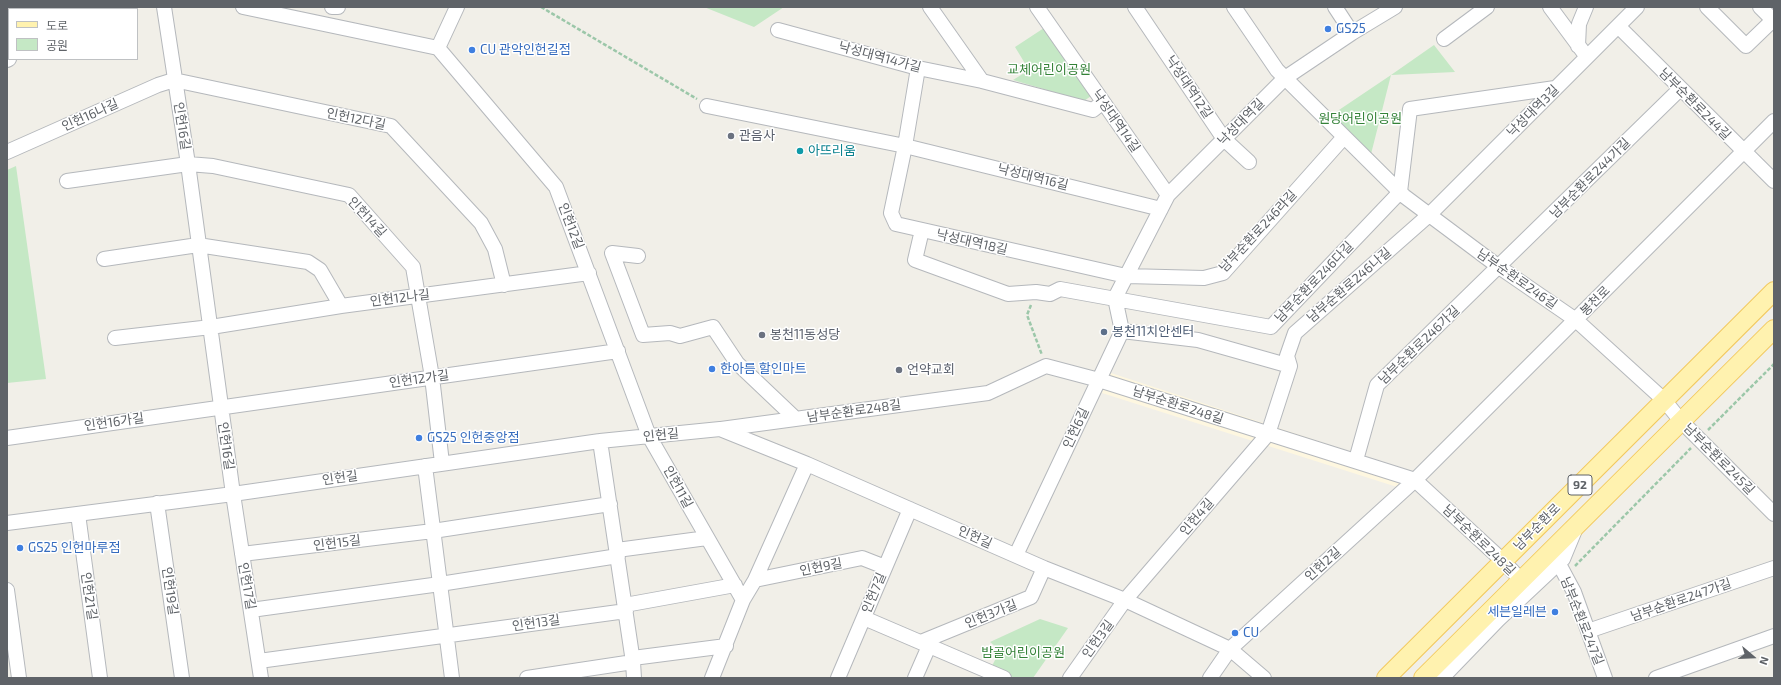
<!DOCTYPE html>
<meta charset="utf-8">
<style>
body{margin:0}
#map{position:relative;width:1781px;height:685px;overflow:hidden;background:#f1efe8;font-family:"Exo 2","Noto Sans KR",sans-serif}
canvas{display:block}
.frame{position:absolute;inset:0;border:8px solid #5f6368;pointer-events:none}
.legend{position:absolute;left:8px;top:8px;width:130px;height:52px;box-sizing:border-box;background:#fff;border:1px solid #bfc1c3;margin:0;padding:5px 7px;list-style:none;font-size:12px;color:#5f6368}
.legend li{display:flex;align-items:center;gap:8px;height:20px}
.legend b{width:20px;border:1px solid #bfc1c3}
.north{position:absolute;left:1733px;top:637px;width:40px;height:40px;-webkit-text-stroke:3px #fff;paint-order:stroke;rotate:109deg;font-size:11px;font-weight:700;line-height:16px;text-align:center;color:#5f6368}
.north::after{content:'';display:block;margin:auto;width:14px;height:18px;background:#5f6368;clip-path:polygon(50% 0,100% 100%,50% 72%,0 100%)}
</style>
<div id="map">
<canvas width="1781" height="685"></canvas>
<div class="frame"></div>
<ul class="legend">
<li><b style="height:5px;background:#fff2af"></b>도로</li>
<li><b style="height:11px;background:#c5e8c5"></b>공원</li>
</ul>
<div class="north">N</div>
</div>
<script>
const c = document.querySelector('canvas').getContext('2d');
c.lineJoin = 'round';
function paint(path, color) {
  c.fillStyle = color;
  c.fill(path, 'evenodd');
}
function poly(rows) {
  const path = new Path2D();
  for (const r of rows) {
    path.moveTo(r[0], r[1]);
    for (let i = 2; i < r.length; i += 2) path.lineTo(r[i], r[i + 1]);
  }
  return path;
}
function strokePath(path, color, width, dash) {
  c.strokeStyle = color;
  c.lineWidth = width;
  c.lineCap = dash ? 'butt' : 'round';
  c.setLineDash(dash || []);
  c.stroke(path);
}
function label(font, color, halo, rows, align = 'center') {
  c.font = font + ' "Exo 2","Noto Sans KR",sans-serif';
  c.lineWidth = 3;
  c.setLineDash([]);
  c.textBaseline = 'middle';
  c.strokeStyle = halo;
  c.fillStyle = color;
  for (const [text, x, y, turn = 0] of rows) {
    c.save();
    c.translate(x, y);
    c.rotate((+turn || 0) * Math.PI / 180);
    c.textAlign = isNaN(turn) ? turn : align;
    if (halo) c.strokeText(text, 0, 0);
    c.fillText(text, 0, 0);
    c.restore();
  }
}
paint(poly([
 [1111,373,1413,472,1397,487,1102,393]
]), '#fef7e0');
paint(poly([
 [704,7,784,7,754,27],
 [1044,28,1091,96,1084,101,1013,80,1029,70,1015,47],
 [1434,45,1455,72,1391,75,1370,158,1330,116,1391,75],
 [16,166,46,379,7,383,7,170],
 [1040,619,1068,628,1033,678,1015,678,991,668,1000,650,990,642]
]), '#c5e8c5');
const minor = poly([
 [164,7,188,164,233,494,261,678],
 [243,7,438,48,556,187,649,436,743,600],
 [332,7,338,7],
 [930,7,982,81],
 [1037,7,1168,195],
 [1135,7,1224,139,1249,162],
 [1234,7,1277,70,1404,196,1499,267,1576,320,1664,400,1681,421,1774,514],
 [1335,7,1352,33],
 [1550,7,1587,57],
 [1707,7,1746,46,1773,20],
 [1760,7,1774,21],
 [119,9,124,7],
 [1618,26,1774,181],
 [778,30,918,68,982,81,1093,110,1103,102],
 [1444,39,1487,7],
 [1578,46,1579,24,1586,7],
 [438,48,457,7],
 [7,60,9,59],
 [918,68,905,146,891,213,896,224,1126,276,1204,278,1223,273,1344,137],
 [707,106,905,146,1161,209],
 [7,152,158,85,174,80,391,126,481,223,495,249,504,285],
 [67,181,188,164,213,166,349,195,413,267,432,377,442,463],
 [922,230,915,260,1008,294,1036,292,1050,294,1060,289,1271,327,1400,192,1410,109,1555,88],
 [638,256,612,253,643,335,670,333,680,336,713,327,737,363,796,419],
 [104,259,198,245,308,262,320,270,341,306],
 [1122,331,1198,340,1290,366],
 [115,338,211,327,341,306,589,273],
 [721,429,988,393,1046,366,1099,380,1415,480,1503,561,1521,580],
 [7,438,618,351],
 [600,441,633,662,634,678],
 [1356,460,1377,385,1680,89],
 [425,466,452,678],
 [157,503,182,678],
 [78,514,100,678],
 [7,523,233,494,600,441,720,429,807,464,1044,568,1125,600,1230,649,1264,678],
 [617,550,707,538],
 [242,554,433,531,610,504],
 [1016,555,1122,331,1115,298,1168,195,1285,78,1352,33,1395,7],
 [1559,564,1574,592,1605,678],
 [755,580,862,558,885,567],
 [7,590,19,678],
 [625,605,735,585],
 [251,610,440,584,618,556],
 [864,618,1004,678],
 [1588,631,1774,568],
 [921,642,1031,597,1044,568],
 [633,658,726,646],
 [259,661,626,611],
 [527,678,633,662],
 [712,678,743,600,755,580,807,464],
 [838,678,910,509],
 [915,678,929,646],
 [1070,678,1125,600,1268,434,1290,366,1287,356,1295,333,1429,215,1637,7],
 [1210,678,1230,649,1415,480,1774,121],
 [1442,678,1498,620,1563,559,1575,530],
 [1656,678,1774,636]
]);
const major = poly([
 [1386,678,1774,291],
 [1423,678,1774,329]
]);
strokePath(minor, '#b5b8bc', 16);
strokePath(major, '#f2c960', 20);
strokePath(poly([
 [541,7,697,99],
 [1031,305,1027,315,1042,355],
 [1708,430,1774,364],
 [1575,566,1691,448]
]), '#9cc7a9', 2.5, [4, 2]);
strokePath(minor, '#fff', 14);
strokePath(major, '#fff2af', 18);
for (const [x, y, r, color] of [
 [1328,29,4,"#3f7fe0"],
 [472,50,4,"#3f7fe0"],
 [731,136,4,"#6b7280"],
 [800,151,4,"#0f9aa8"],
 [1104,332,4,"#5c6f8a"],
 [762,335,4,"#6b7280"],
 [712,369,4,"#3f7fe0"],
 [899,370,4,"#6b7280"],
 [419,438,4,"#3f7fe0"],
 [20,548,4,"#3f7fe0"],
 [1555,612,4,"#3f7fe0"],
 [1235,633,4,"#3f7fe0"]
]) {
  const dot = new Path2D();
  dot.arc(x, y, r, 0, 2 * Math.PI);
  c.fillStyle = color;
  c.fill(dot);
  strokePath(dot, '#fff', 1.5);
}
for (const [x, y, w] of [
 [1580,485,24]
]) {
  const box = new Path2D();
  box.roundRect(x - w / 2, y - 10, w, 20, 3);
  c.fillStyle = '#fff';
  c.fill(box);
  strokePath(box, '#5f6368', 1);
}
label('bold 12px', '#5f6368', null, [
 ["92",1580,485]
]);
label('13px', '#366cbe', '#fff', [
 ["GS25",1336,29],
 ["CU 관악인헌길점",480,50],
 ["한아름 할인마트",720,369],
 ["GS25 인헌중앙점",427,438],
 ["GS25 인헌마루점",28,548],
 ["세븐일레븐",1547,612,"right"],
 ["CU",1243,633]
], 'left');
label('13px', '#5f6368', '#fff', [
 ["낙성대역14가길",880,57,15],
 ["낙성대역12길",1189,87,56],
 ["남부순환로244길",1695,104,45],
 ["낙성대역3길",1533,111,-45],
 ["인헌16나길",90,115,-24],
 ["인헌12다길",356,119,12],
 ["낙성대역14길",1116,121,55],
 ["낙성대역길",1241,122,-45],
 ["인헌16길",182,126,81],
 ["낙성대역16길",1033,177,14],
 ["남부순환로244가길",1590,178,-45],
 ["인헌14길",367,217,47],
 ["인헌12길",571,226,69],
 ["남부순환로246라길",1258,231,-47],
 ["낙성대역18길",972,242,13],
 ["남부순환로246길",1517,279,35],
 ["남부순환로246다길",1314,282,-46],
 ["남부순환로246나길",1349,285,-41],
 ["인헌12나길",400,298,-7],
 ["봉천로",1595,301,-45],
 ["남부순환로246가길",1419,345,-44],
 ["인헌12가길",419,379,-8],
 ["남부순환로248길",1178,405,18],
 ["남부순환로248길",854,411,-8],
 ["인헌16가길",114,422,-8],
 ["인헌6길",1076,428,-65],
 ["인헌길",661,435,-6],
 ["인헌16길",226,446,82],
 ["남부순환로245길",1719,459,45],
 ["인헌길",340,478,-8],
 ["인헌11길",678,487,61],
 ["인헌4길",1197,517,-49],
 ["남부순환로",1537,527,-45],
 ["인헌길",975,537,24],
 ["남부순환로248길",1479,540,44],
 ["인헌15길",337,543,-7],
 ["인헌2길",1323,564,-42],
 ["인헌9길",821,567,-11],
 ["인헌17길",247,586,80],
 ["인헌19길",170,591,82],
 ["인헌7길",874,593,-67],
 ["인헌21길",89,596,82],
 ["남부순환로247가길",1681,600,-19],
 ["인헌3가길",991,614,-22],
 ["남부순환로247길",1582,621,68],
 ["인헌13길",536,623,-8],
 ["인헌3길",1098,639,-54]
]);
label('13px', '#348238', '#fff', [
 ["교체어린이공원",1049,70],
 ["원당어린이공원",1360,119],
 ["밤골어린이공원",1023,653]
]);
label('13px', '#5b616d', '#fff', [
 ["관음사",739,136],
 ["봉천11동성당",770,335],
 ["언약교회",907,370]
], 'left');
label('13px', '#0d838f', '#fff', [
 ["아뜨리움",808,151]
], 'left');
label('13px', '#4e5e75', '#fff', [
 ["봉천11치안센터",1112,332]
], 'left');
</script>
